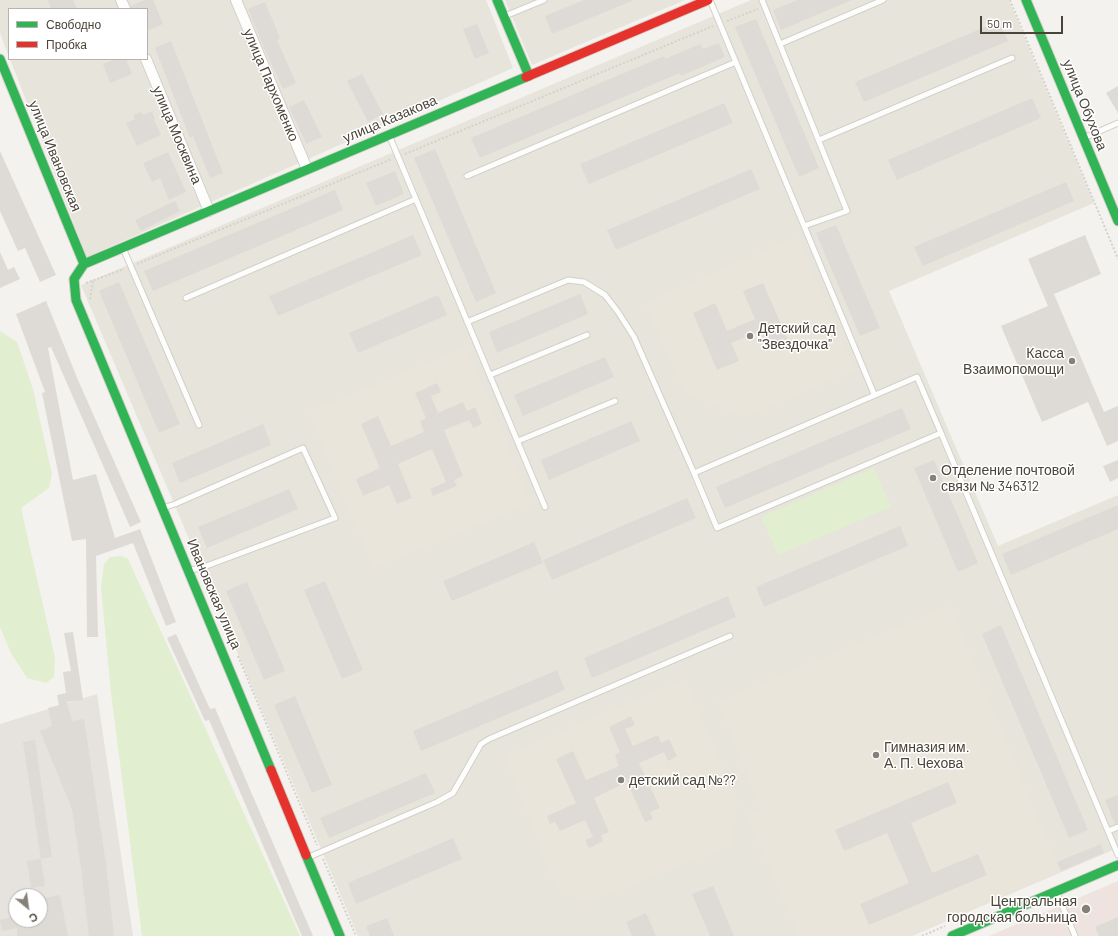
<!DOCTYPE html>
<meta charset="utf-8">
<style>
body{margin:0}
#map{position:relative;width:1118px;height:936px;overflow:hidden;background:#f4f2ee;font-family:Barlow,sans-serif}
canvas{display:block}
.legend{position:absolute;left:8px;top:8px;width:140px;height:52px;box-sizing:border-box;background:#fff;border:1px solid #b7b4b0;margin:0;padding:5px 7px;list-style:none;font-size:12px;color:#4b4439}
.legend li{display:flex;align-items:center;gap:8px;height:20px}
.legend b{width:20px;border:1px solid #b7b4b0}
.north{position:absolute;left:8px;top:888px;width:40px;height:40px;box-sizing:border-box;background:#fff;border:1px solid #b7b4b0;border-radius:50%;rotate:151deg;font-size:11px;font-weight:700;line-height:16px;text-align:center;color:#4b4439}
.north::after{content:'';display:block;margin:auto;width:14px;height:18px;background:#868178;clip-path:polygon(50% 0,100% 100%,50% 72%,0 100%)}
.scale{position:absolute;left:980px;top:16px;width:83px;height:18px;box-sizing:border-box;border:2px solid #4b4439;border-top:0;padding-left:5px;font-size:12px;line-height:14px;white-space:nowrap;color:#4b4439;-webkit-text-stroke:3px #fff;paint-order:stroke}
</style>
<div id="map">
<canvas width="1118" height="936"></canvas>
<ul class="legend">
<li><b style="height:5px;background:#30b455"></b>Свободно</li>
<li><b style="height:5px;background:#e5322d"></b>Пробка</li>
</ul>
<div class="north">С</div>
<div class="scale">50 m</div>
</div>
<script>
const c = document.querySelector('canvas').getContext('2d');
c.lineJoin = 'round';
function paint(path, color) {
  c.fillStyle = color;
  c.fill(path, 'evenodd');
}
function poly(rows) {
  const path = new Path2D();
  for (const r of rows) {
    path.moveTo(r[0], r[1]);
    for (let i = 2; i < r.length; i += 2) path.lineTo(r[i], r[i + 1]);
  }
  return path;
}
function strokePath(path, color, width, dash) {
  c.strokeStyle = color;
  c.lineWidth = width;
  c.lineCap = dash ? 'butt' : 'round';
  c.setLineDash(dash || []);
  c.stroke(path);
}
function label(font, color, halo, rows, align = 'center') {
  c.font = font + ' Barlow,sans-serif';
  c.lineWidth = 3;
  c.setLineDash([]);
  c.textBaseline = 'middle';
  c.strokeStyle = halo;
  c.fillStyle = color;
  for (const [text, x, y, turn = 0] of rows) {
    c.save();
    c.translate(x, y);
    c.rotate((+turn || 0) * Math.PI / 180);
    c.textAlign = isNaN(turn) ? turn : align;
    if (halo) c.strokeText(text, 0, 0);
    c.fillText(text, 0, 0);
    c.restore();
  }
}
paint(poly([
 [0,0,486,0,513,68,87,257,10,59,147,59,147,9,9,9,9,57,0,33],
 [505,0,685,0,532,65],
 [751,0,1009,0,1094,203,889,291,998,546,1118,495,1118,848,912,936,358,936,81,285]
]), '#e7e4dc');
paint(poly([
 [97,694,133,936,0,936,0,724],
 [16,896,40,896,40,920,16,920]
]), '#e6e2de');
paint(poly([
 [797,236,856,369,746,417,684,392,645,304],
 [467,347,531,503,373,568,309,412],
 [950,605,1060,871,909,936,799,936,747,815,761,809,717,702],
 [685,679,738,803,731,845,586,903,554,884,505,756]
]), '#eae5da');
paint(poly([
 [1118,881,1118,936,989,936]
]), '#eee3df');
paint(poly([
 [0,331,17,342,33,389,52,474,49,488,21,508,55,658,54,677,46,683,27,678,11,653,0,627],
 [874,468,891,507,778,555,761,517],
 [122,556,128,559,300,936,142,936,111,693,101,588,104,564,110,557]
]), '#e1eecf');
paint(poly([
 [48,0,73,0,77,9,51,9],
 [144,0,153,0,163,24,147,31,147,9,131,9,131,6],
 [584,0,634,0,552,34,545,16],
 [797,0,852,0,781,30,773,10],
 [265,2,280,38,277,40,296,83,283,89,263,46,248,9],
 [756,19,819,168,799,177,735,27],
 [999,21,1008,41,864,102,855,82],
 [477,24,489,53,475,59,463,29],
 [171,41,223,173,210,178,193,136,190,138,155,48],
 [719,43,725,57,681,76,680,73,480,158,471,138,664,56,665,59,700,44,703,49],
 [115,59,126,59,132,74,110,83,103,64],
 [362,74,383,114,368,122,347,81],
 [1118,86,1118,113,1106,93],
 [1032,98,1041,118,897,180,888,160],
 [304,100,322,137,306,144,289,107],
 [724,103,733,123,589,184,580,164],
 [152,111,155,119,154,120,161,135,137,146,126,123,135,119,133,115,141,112,143,115],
 [435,149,496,293,476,302,414,158],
 [0,151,56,275,40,282,25,248,18,251,0,211],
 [168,152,186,192,169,200,160,178,152,182,143,163],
 [751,169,760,189,616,250,607,230],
 [395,171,404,194,376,206,366,183],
 [1066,182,1074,201,923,266,914,247],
 [335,190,343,210,153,291,144,271],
 [175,201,180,211,141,231,135,220],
 [836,225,880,328,860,336,816,233],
 [413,235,422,255,278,316,269,296],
 [1085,235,1101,274,1054,294,1104,412,1118,406,1118,441,1107,446,1088,402,1042,422,1001,326,1048,306,1028,259],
 [0,252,8,270,14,267,20,279,0,288],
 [119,282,180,424,159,433,99,291],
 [763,283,788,340,768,349,760,331,731,343,739,361,717,370,693,313,715,303,727,331,755,319,743,291],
 [580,294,588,314,497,353,489,332],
 [438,295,447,315,358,353,349,333],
 [46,301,78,380,141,522,130,527,51,347,48,348,73,480,96,474,115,538,140,529,176,622,166,626,133,543,96,556,98,637,87,637,86,539,72,541,42,393,45,392,16,314],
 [605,357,614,377,523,416,514,395],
 [437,383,441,392,431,396,438,413,463,402,467,411,475,407,482,424,473,428,469,420,444,430,463,476,454,480,457,486,433,496,430,489,446,482,432,449,398,464,412,498,397,504,389,485,363,496,356,479,380,468,361,424,378,416,391,446,424,432,420,421,426,418,415,393],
 [902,408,911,429,725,508,716,487],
 [631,421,640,441,549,480,541,460],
 [263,424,271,445,180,483,172,463],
 [934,460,978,563,958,572,914,468],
 [1118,460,1118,478,1110,482,1103,466],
 [289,489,298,509,207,548,198,527],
 [687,498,696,518,552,580,543,560],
 [1118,505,1118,529,1011,575,1002,554],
 [900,526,908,546,764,607,756,587],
 [534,542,543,563,452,601,443,581],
 [325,581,363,670,342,679,304,590],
 [247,582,285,671,264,680,226,591],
 [728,596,736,617,592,678,584,658],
 [1001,625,1088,830,1069,838,982,634],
 [73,632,83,700,67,702,72,721,84,719,106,864,114,936,89,936,81,868,72,809,40,731,52,726,48,708,59,705,57,695,66,693,63,672,71,671,64,633],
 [176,634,210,709,215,708,313,936,302,936,209,720,205,721,167,638],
 [557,670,565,690,421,751,413,731],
 [295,696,332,785,312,793,274,705],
 [631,716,635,725,625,729,633,746,658,735,661,743,669,739,677,756,668,761,664,752,639,763,660,808,650,812,653,819,645,822,627,782,594,798,609,832,601,835,603,841,589,848,585,840,593,837,585,820,560,831,555,822,550,824,547,816,576,803,556,759,573,751,586,780,619,766,615,755,620,752,609,727],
 [35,740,52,857,41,859,23,742],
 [426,773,435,793,329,838,320,818],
 [948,782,957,803,911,823,932,873,978,854,987,875,869,925,860,904,909,883,887,833,844,851,835,830],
 [1118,795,1118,823,1115,824,1105,800],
 [453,838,462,859,356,904,348,883],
 [1101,844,1104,853,1061,871,1057,862],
 [41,859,45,886,31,888,27,861],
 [713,886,734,936,710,936,692,894],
 [60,895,68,936,17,936,17,928,2,931,0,920,16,916,16,920,40,920,40,899],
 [646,913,656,936,632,936,626,922],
 [1118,917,1118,936,1099,936,1095,927],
 [387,918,394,936,370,936,366,926]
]), '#dedbd6');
const lane = poly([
 [710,0,874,394],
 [762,0,847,211,804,226],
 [505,16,544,0],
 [780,44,883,0],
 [389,135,545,507],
 [1084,138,1118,123],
 [819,140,1012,58],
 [467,176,736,62],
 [123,248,199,425],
 [186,298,416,199],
 [467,322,568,280,584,282,605,295,618,312,634,337,694,473,917,377,941,433,717,528,694,473],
 [490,375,587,335],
 [941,433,1118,855],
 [518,441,615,401],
 [163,508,175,504,303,448,335,518,201,568,190,570],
 [1108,831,1118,827],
 [309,857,437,802,453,793,481,744,489,739,730,636],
 [1057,893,1075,936]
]);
const street = poly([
 [121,0,125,9],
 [236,0,307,169],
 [146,59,209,211]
]);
const fast = poly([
 [497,0,529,76],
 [1026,0,1118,221],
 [0,59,84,264],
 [84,264,74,279,76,300,271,770],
 [84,264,526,77],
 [306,855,340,936],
 [952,936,1118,865]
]);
const jam = poly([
 [526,77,708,0],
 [271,770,306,855]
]);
strokePath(lane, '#d2d0cb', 7);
strokePath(street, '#d2d0cb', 12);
strokePath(fast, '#d3cfc5', 11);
strokePath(jam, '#d3cfc5', 11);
strokePath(poly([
 [1010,0,1118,259],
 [727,21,758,9],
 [405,154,713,26],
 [137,264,392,159],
 [86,283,124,269],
 [90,299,93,281],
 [238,656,317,845],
 [323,859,356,936],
 [922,936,945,926]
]), '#d3d2cc', 2, [2, 2]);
strokePath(lane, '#fdfdfc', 5);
strokePath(street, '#fdfdfc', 10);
strokePath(fast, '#30b455', 9);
strokePath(jam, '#e5322d', 9);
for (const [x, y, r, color] of [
 [750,336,4,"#868178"],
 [1072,361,4,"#868178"],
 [933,478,4,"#868178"],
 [876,755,4,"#868178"],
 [621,780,4,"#868178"],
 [1086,909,5,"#868178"]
]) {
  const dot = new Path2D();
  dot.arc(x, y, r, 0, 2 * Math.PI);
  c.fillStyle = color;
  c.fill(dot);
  strokePath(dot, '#fff', 1.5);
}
label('14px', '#4b4439', '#fff', [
 ["улица Пархоменко",271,85,67],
 ["улица Обухова",1085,105,68],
 ["улица Казакова",390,119,-23],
 ["улица Москвина",177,135,67],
 ["улица Ивановская",55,156,68],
 ["Ивановская улица",214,594,67]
]);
label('14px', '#4b4439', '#fff', [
 ["Детский сад",758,328],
 ["\"Звездочка\"",758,344],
 ["Касса",1064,353,"right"],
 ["Взаимопомощи",1064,369,"right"],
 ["Отделение почтовой",941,470],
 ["связи № 346312",941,486],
 ["Гимназия им.",884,747],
 ["А. П. Чехова",884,763],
 ["детский сад №??",629,780],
 ["Центральная",1077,901,"right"],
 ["городская больница",1077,917,"right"]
], 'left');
</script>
